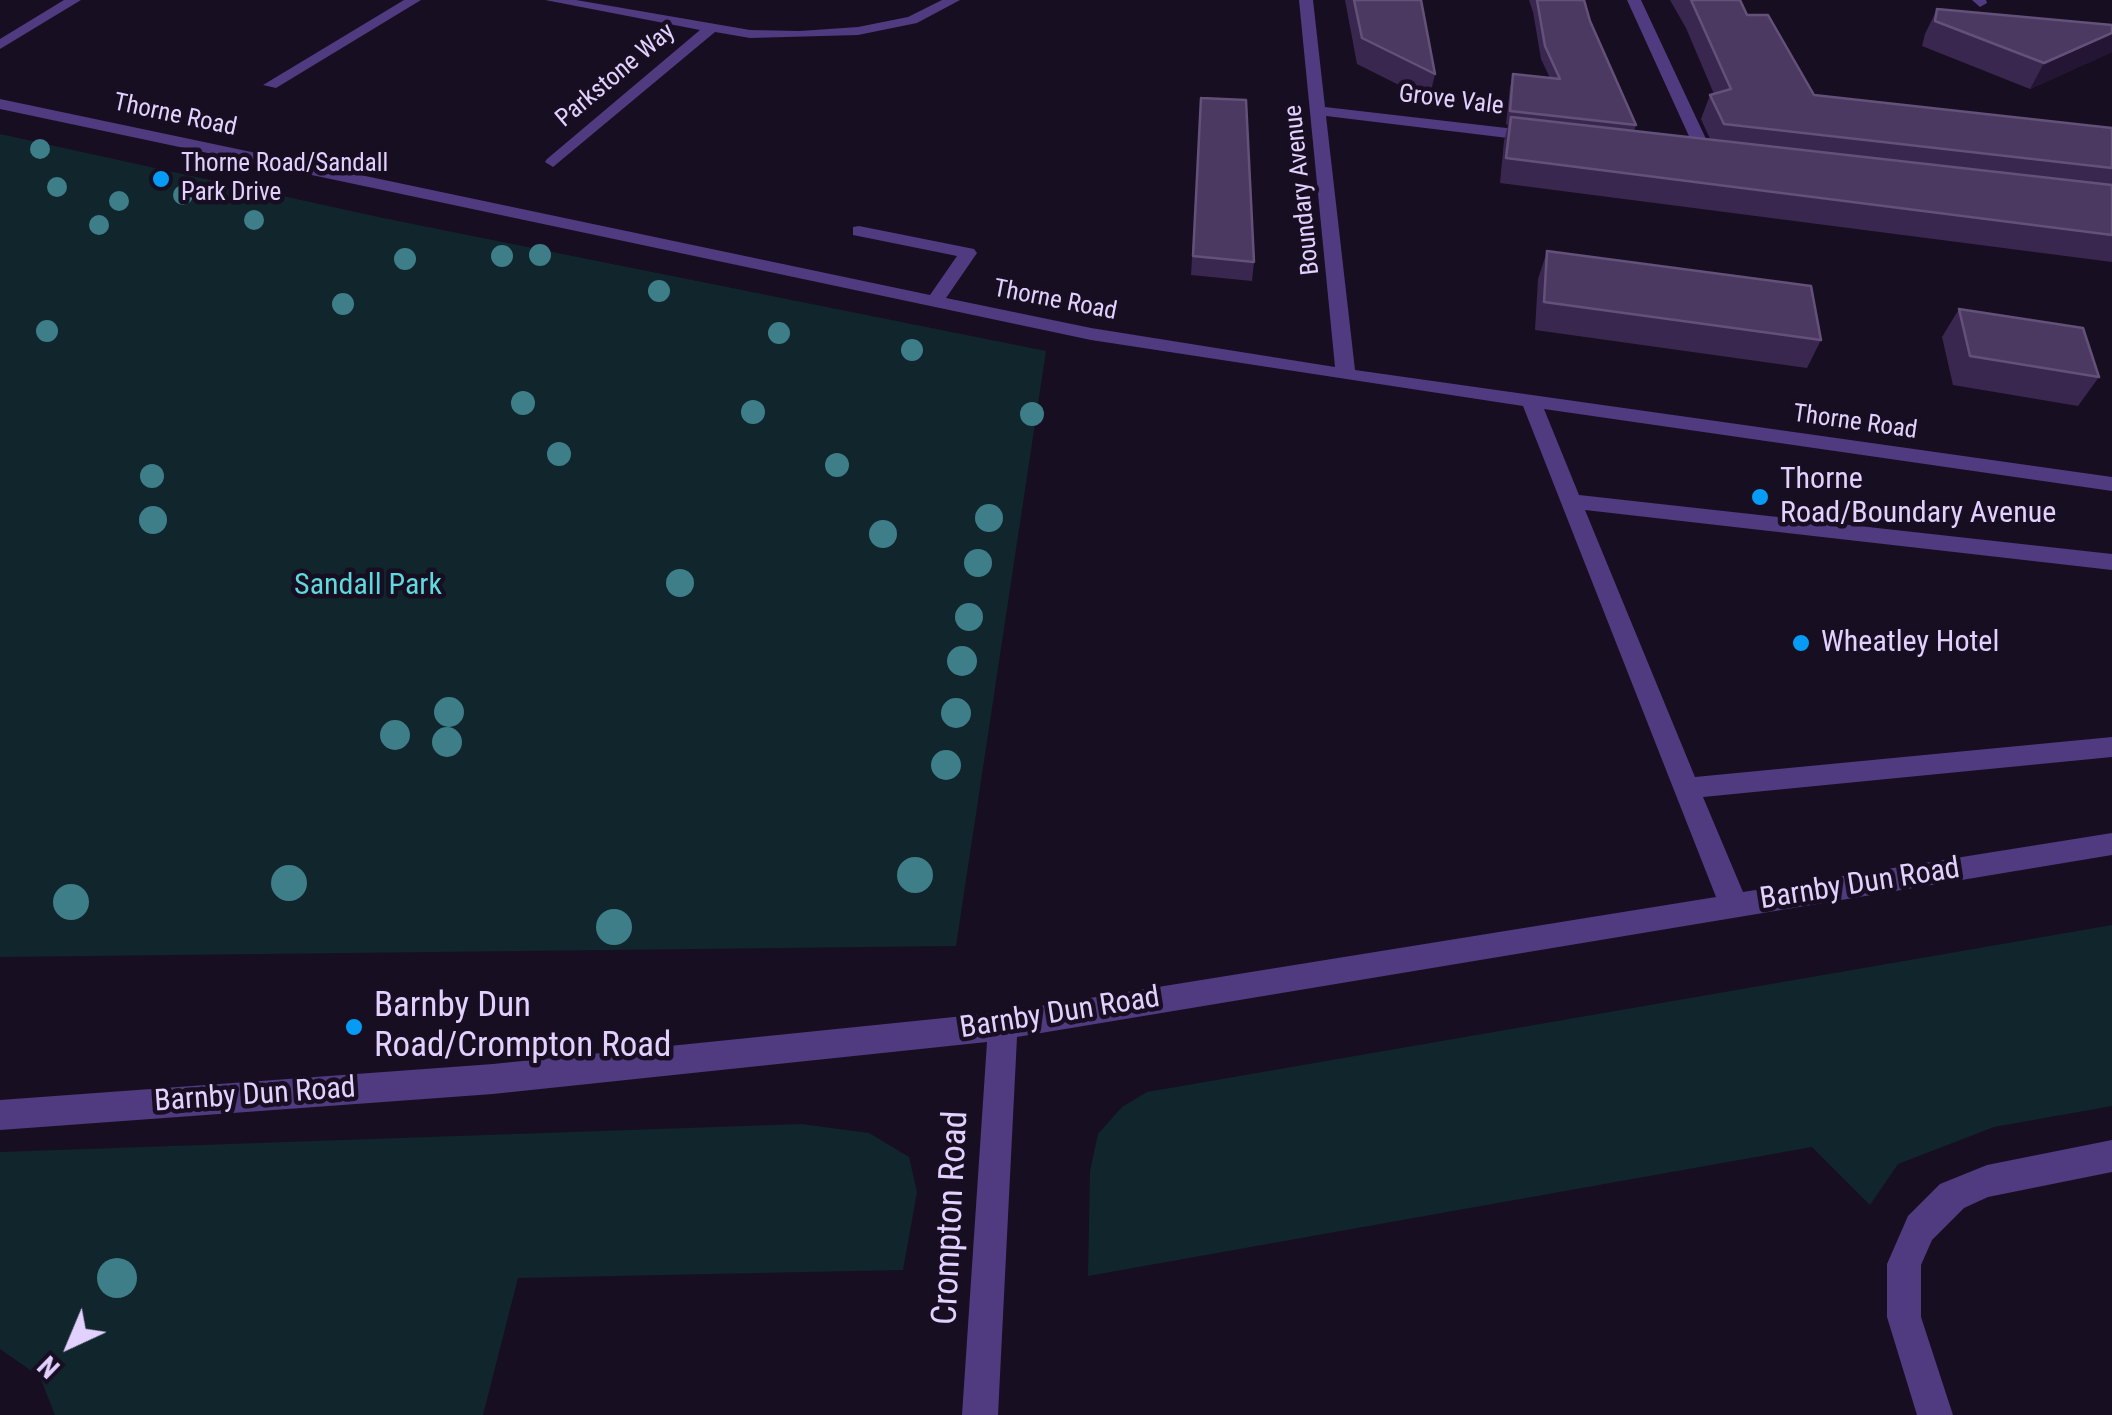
<!DOCTYPE html>
<style>
body{margin:0}
#map{position:relative;width:2112px;height:1415px;overflow:hidden;background:#170e22;font-family:"Roboto Condensed",sans-serif}
canvas{display:block}
.north{position:absolute;left:20px;top:1295px;width:100px;height:100px;-webkit-text-stroke:8px #170e22;paint-order:stroke;rotate:224deg;font-size:28px;font-weight:700;line-height:40px;text-align:center;color:#e2d0fe}
.north::after{content:'';display:block;margin:auto;width:35px;height:45px;background:#e2d0fe;clip-path:polygon(50% 0,100% 100%,50% 72%,0 100%)}
</style>
<div id="map">
<canvas width="2112" height="1415"></canvas>
<div class="north">N</div>
</div>
<script>
const c = document.querySelector('canvas').getContext('2d');
c.lineJoin = 'round';
function paint(path, color) {
  c.fillStyle = color;
  c.fill(path, 'evenodd');
}
function poly(rows) {
  const path = new Path2D();
  for (const r of rows) {
    path.moveTo(r[0], r[1]);
    for (let i = 2; i < r.length; i += 2) path.lineTo(r[i], r[i + 1]);
  }
  return path;
}
function strokePath(path, color, width, dash) {
  c.strokeStyle = color;
  c.lineWidth = width;
  c.lineCap = dash ? 'butt' : 'round';
  c.setLineDash(dash || []);
  c.stroke(path);
}
function label(font, color, halo, rows, align = 'center') {
  c.font = font + ' "Roboto Condensed",sans-serif';
  c.lineWidth = 9;
  c.setLineDash([]);
  c.textBaseline = 'middle';
  c.strokeStyle = halo;
  c.fillStyle = color;
  for (const [text, x, y, turn = 0] of rows) {
    c.save();
    c.translate(x, y);
    c.rotate((+turn || 0) * Math.PI / 180);
    c.textAlign = isNaN(turn) ? turn : align;
    if (halo) c.strokeText(text, 0, 0);
    c.fillText(text, 0, 0);
    c.restore();
  }
}
paint(poly([
 [0,134,383,218,1046,351,956,946,0,957],
 [2112,925,2112,1106,1994,1127,1898,1164,1870,1205,1812,1147,1088,1276,1090,1171,1098,1134,1122,1107,1147,1092],
 [801,1124,869,1133,909,1157,917,1192,903,1270,518,1278,483,1415,55,1415,40,1377,0,1349,0,1152]
]), '#11252c');
paint(poly([
 [64,0,81,0,0,49,0,39,64,0],
 [404,0,421,0,276,88,263,85,404,0],
 [545,0,576,0,750,30,800,31,858,27,908,17,942,0,960,0,917,23,858,35,750,38,715,32,553,167,545,162,547,159,700,30,545,0],
 [1299,0,1313,0,1325,107,1541,132,1549,137,1541,142,1326,116,1355,370,2112,477,2112,491,1544,409,1579,495,2112,554,2112,570,1585,510,1695,777,2112,737,2112,757,1703,797,1743,892,2112,833,2112,855,1017,1037,998,1415,962,1415,987,1042,493,1094,0,1130,0,1100,493,1064,1003,1012,1716,897,1523,406,1091,340,0,109,0,99,930,295,957,256,853,235,853,227,859,226,974,249,977,253,946,298,1091,328,1335,367,1299,0],
 [1627,0,1641,0,1714,156,1712,159,1698,156,1627,0],
 [1972,0,1986,0,1987,3,1980,7,1972,0],
 [2112,1140,2112,1172,1988,1197,1964,1208,1932,1240,1921,1265,1921,1317,1953,1415,1917,1415,1887,1317,1887,1264,1908,1216,1940,1184,1987,1165,2112,1140]
]), '#503a80');
c.fillStyle = '#3e7e88';
for (const [x, y, r] of [
 [40,149,10],
 [57,187,10],
 [183,195,10],
 [119,201,10],
 [254,220,10],
 [99,225,10],
 [540,255,11],
 [502,256,11],
 [405,259,11],
 [659,291,11],
 [343,304,11],
 [47,331,11],
 [779,333,11],
 [912,350,11],
 [523,403,12],
 [753,412,12],
 [1032,414,12],
 [559,454,12],
 [837,465,12],
 [152,476,12],
 [989,518,14],
 [153,520,14],
 [883,534,14],
 [978,563,14],
 [680,583,14],
 [969,617,14],
 [962,661,15],
 [449,712,15],
 [956,713,15],
 [395,735,15],
 [447,742,15],
 [946,765,15],
 [915,875,18],
 [289,883,18],
 [71,902,18],
 [614,927,18],
 [117,1278,20]
]) {
  c.beginPath();
  c.arc(x, y, r, 0, 2 * Math.PI);
  c.fill();
}
paint(poly([
 [1345,0,1421,0,1435,74,1429,100,1357,64],
 [1529,0,1584,0,1590,21,1636,125,1634,131,1710,139,1701,119,1710,95,1714,94,1686,28,1670,0,1740,0,1747,15,1814,95,2112,128,2112,262,1500,183,1504,141,1508,125,1506,124,1510,87,1513,74,1550,78,1541,59,1533,12],
 [1937,9,2112,52,2030,89,1922,46,1925,34],
 [1201,98,1254,262,1252,281,1191,275],
 [1547,251,1821,340,1807,368,1535,330,1538,279],
 [1959,309,2099,377,2078,406,1953,385,1942,337]
]), '#3a274f');
paint(poly([
 [2112,33,2112,52,2030,89,2044,63]
]), '#241535');
const building = poly([
 [1354,0,1421,0,1435,74,1362,38,1354,0],
 [1537,0,1584,0,1590,21,1636,125,1510,111,1513,74,1560,79,1545,46,1537,0],
 [1691,0,1740,0,1747,15,1768,15,1814,95,2112,128,2112,168,1724,124,1710,95,1731,89,1691,0],
 [1937,9,2112,25,2112,33,2044,63,1935,21,1937,9],
 [1201,98,1246,100,1254,262,1193,256,1201,98],
 [1511,117,2112,185,2112,235,1506,158,1511,117],
 [1547,251,1811,286,1821,340,1544,302,1547,251],
 [1959,309,2083,328,2099,377,1970,356,1959,309]
]);
paint(building, '#4c3962');
strokePath(building, '#63517a', 2.5);
for (const [x, y, r, color] of [
 [161,179,10,"#069bf4"],
 [1760,497,10,"#069bf4"],
 [1801,643,10,"#069bf4"],
 [354,1027,10,"#069bf4"]
]) {
  const dot = new Path2D();
  dot.arc(x, y, r, 0, 2 * Math.PI);
  c.fillStyle = color;
  c.fill(dot);
  strokePath(dot, '#170e22', 4);
}
label('25px', '#e2d0fe', '#170e22', [
 ["Parkstone Way",616,76,-40],
 ["Grove Vale",1451,101,7],
 ["Thorne Road",175,116,12],
 ["Boundary Avenue",1303,190,-96],
 ["Thorne Road",1055,301,11],
 ["Thorne Road",1855,423,8]
]);
label('25px', '#e2d0fe', '#170e22', [
 ["Thorne Road/Sandall",181,165],
 ["Park Drive",181,194]
], 'left');
label('30px', '#e2d0fe', '#170e22', [
 ["Thorne",1780,480],
 ["Road/Boundary Avenue",1780,514],
 ["Wheatley Hotel",1821,643]
], 'left');
label('30px', '#5ed9dc', '#170e22', [
 ["Sandall Park",368,586]
]);
label('30px', '#e2d0fe', '#170e22', [
 ["Barnby Dun Road",1860,885,-9],
 ["Barnby Dun Road",1060,1014,-9],
 ["Barnby Dun Road",255,1096,-4]
]);
label('35px', '#e2d0fe', '#170e22', [
 ["Barnby Dun",374,1007],
 ["Road/Crompton Road",374,1047]
], 'left');
label('35px', '#e2d0fe', '#170e22', [
 ["Crompton Road",952,1218,-87]
]);
</script>
